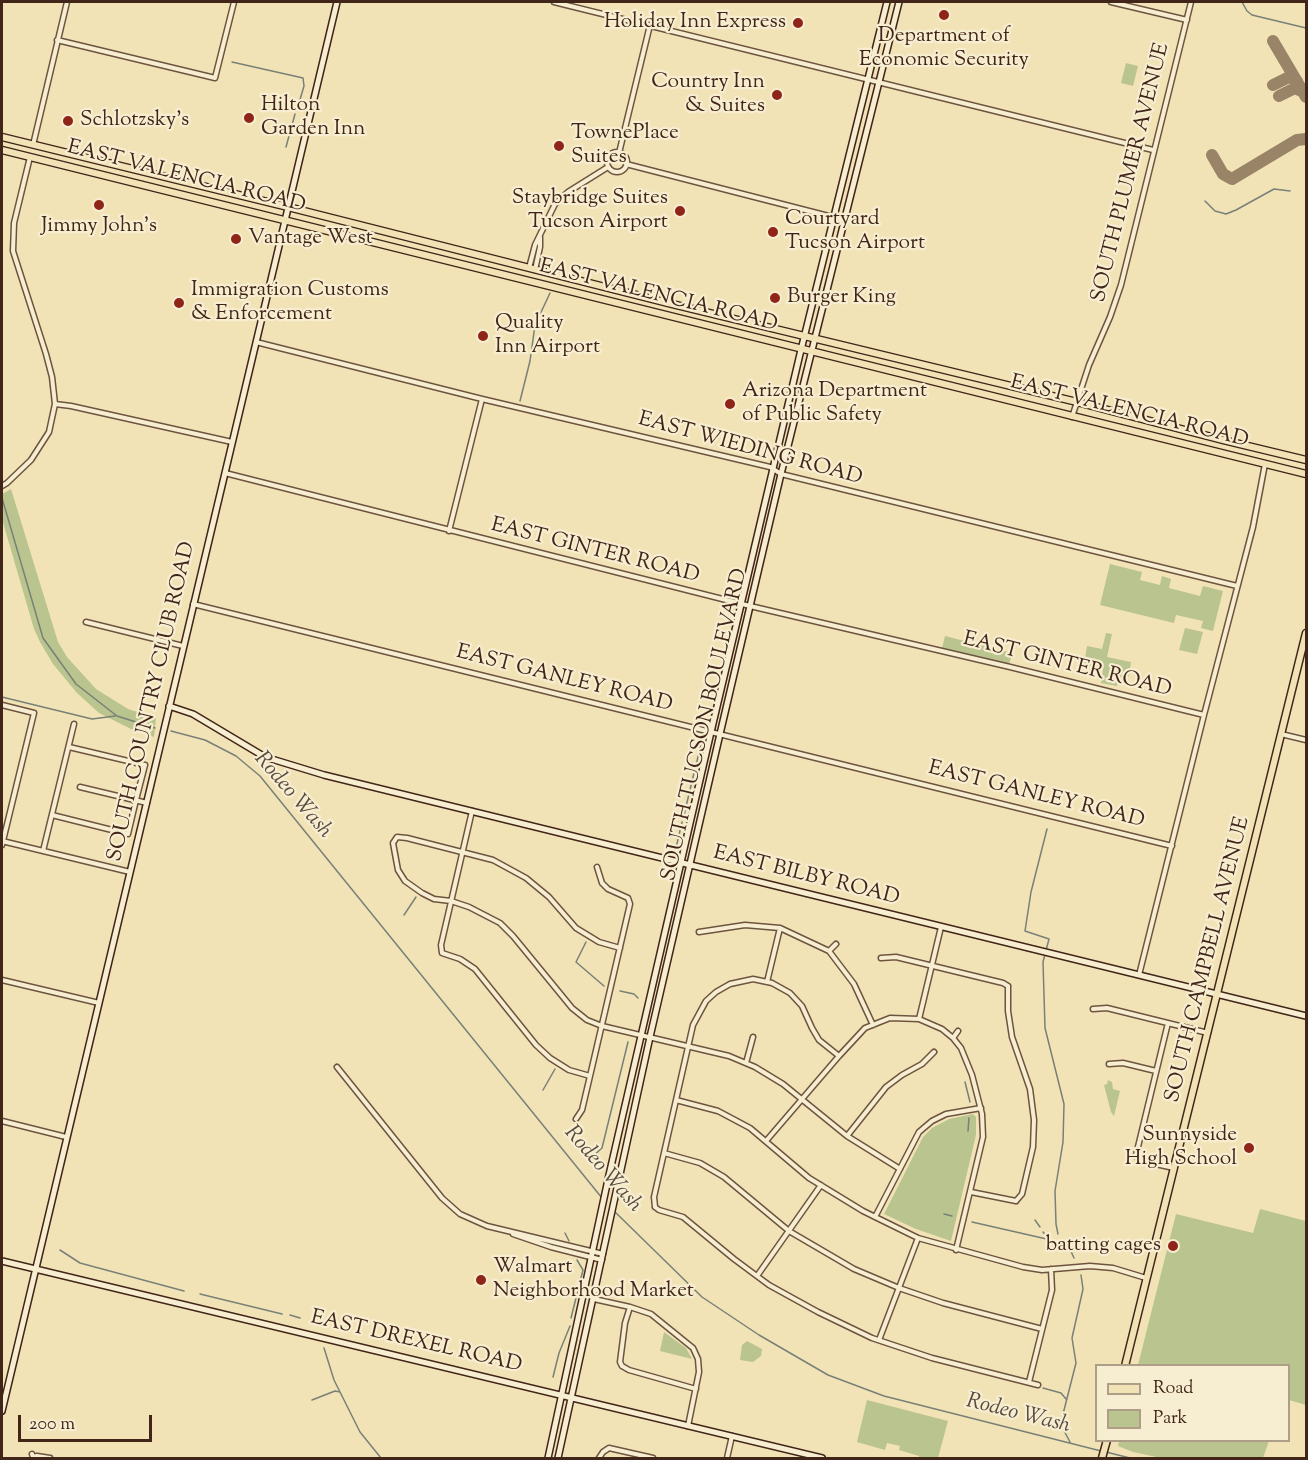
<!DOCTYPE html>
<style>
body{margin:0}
#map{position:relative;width:1308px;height:1460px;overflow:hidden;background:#f2e3b7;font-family:"Sorts Mill Goudy",serif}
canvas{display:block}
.frame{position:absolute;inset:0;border:3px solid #412519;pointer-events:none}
.legend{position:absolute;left:1095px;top:1364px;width:195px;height:78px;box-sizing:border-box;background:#f7edd0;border:2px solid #ae9d87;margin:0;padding:8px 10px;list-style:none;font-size:18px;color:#412519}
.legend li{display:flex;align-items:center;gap:12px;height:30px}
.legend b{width:30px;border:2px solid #ae9d87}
.scale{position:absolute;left:18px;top:1415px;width:134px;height:27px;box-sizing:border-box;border:3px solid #412519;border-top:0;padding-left:8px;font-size:18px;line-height:21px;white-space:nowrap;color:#412519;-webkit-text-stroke:4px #f7edd0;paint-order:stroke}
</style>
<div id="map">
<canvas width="1308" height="1460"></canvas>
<div class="frame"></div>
<ul class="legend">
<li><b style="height:8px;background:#f2e3b7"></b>Road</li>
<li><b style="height:16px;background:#bac48e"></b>Park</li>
</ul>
<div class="scale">200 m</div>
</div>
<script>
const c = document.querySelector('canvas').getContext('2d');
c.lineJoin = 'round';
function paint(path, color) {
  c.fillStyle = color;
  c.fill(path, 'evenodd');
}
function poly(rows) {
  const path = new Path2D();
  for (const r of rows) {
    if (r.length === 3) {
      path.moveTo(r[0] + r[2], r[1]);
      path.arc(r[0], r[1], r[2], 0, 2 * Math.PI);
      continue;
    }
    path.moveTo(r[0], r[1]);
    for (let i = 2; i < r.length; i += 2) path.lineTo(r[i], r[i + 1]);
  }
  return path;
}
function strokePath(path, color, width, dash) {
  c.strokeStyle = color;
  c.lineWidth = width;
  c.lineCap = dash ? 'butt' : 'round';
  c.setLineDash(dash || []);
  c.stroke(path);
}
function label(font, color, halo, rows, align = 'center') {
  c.font = font + ' "Sorts Mill Goudy",serif';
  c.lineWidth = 4.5;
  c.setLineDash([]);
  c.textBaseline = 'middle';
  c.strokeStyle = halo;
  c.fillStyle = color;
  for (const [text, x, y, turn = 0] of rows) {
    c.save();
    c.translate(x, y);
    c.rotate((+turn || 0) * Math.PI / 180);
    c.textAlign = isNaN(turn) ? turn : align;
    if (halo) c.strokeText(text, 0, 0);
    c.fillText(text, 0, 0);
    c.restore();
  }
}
paint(poly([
 [1126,63,1138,66,1133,86,1121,83],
 [11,489,58,642,67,657,96,689,128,709,156,718,154,737,131,729,99,713,77,693,53,664,40,642,34,629,2,519,2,494],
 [1110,564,1142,572,1140,580,1160,585,1162,576,1171,579,1169,588,1200,596,1203,586,1223,591,1213,631,1201,628,1203,621,1176,615,1174,623,1100,605],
 [1185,628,1203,632,1197,654,1179,650],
 [1106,633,1112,634,1107,657,1131,662,1129,676,1118,682,1117,686,1101,683,1103,669,1084,665,1087,646,1102,649],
 [945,636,1012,653,1009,665,942,648],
 [1108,1080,1112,1082,1113,1089,1120,1091,1114,1116,1111,1112,1104,1085,1107,1084],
 [973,1114,976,1117,976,1135,951,1241,916,1229,884,1214,923,1137,932,1128,949,1119],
 [1260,1209,1306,1221,1306,1405,1289,1400,1288,1366,1138,1365,1176,1214,1253,1233],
 [664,1332,686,1348,692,1359,660,1351],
 [747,1341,762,1349,761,1356,753,1362,740,1360,742,1345],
 [867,1400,948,1421,938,1458,919,1458,919,1456,899,1450,900,1446,887,1443,885,1450,857,1442],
 [1119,1441,1119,1440,1269,1441,1263,1458,1161,1458,1133,1452,1118,1446]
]), '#bac48e');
strokePath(poly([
 [1242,2,1247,11,1252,15,1306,28],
 [232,62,303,78,304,86,299,103],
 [286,147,295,114],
 [1205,201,1215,211,1226,214,1236,210,1274,189,1290,191],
 [520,401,530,361,535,325,550,293],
 [2,498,43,638,76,684,117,716,155,728],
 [2,697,92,719,115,716],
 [171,731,205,740,236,756,260,776,602,1198],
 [696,766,702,738],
 [684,815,694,773],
 [1047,829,1031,892,1025,931,1049,939,1043,962,1045,1028,1064,1104,1063,1142,1055,1191,1056,1224,1058,1234],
 [676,848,682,822],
 [404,915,416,897],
 [586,942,576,962,604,986],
 [620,991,634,994,638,998],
 [965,1082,970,1102],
 [543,1090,555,1069],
 [968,1131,969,1118],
 [592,1157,602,1148,628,1042],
 [613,1210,702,1297,759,1335,828,1375,884,1396,1101,1451],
 [944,1214,952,1216],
 [1035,1220,1040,1227],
 [972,1222,1051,1240,1069,1247,1074,1258],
 [1043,1232,1048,1238],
 [565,1233,569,1241],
 [60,1250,80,1263,184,1291],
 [200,1294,282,1314],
 [290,1315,300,1318],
 [571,1318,583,1270,577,1260],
 [324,1348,334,1380,360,1432,381,1458],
 [553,1377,559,1353,570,1326],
 [1043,1388,1061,1393,1066,1399],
 [312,1400,335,1391,340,1392],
 [1070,1442,1062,1427,1062,1418,1076,1363,1072,1338,1083,1289,1081,1275],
 [1106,1452,1130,1458]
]), '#788077', 1.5);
strokePath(poly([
 [1273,41,1306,97],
 [1273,85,1289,77,1297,81],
 [1279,96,1295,88,1306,93],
 [1212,155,1223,174,1232,179,1297,140,1306,139]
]), '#9a8468', 12);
const street = poly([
 [554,2,1153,150],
 [1111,2,1187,20],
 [57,40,215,78,234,2],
 [33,145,67,2],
 [617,162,10],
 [619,153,650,25],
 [626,164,844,220],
 [529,268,535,245,555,204,568,192,608,167],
 [535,270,540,247,540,237],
 [256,342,482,399,770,467,781,474,1237,586],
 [55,404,71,406,232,442],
 [1072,417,1089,365,1110,317,1121,285,1191,2],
 [225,473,750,606,1010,667,1204,715],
 [2,486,7,483,31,460,49,432,55,404,52,377,46,354,13,251,14,223,30,157],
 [449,531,482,399],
 [193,604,1172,846],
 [86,622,183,646],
 [2,705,34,713,2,845],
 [1281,734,1306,740],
 [80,787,147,803],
 [472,811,441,945,442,953,460,959,475,969,536,1045,550,1058,569,1070,590,1076,630,904,628,898,608,889,602,883,597,867],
 [52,815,128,834,136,800,145,765,69,747],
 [2,841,130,872],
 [43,851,74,724],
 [699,932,745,925,780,928,829,951,854,984,873,1025],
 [620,948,599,942,576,928,549,897,526,878,493,860,407,838,397,837,393,843,398,870,405,881,422,893,434,899,451,901,469,907,500,923,513,936,572,1008,587,1020,602,1026,729,1056,755,1067,783,1084,847,1136,900,1169],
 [829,951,836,944],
 [881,958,896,957,1003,983,1008,986],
 [1139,975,1204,715,1253,527,1265,464],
 [2,980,99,1003],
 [767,982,780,928],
 [1008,986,1008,1011,1012,1037,1030,1089,1034,1120,1033,1147,1022,1194,1016,1201],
 [1093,1009,1107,1008,1208,1033],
 [919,1019,941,927],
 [1168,1023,1136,1155,1138,1159,1142,1161,1174,1168],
 [953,1038,958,1031],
 [746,1063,753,1037],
 [1109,1064,1123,1063,1156,1071],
 [337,1067,442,1198,460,1214,487,1226,603,1254],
 [676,1100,718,1111,750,1128,809,1178,863,1211,918,1238,1023,1267,1042,1270,1090,1266,1113,1268,1146,1278],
 [576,1119,582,1110,590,1076],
 [2,1121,66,1137],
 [847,1136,886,1087,902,1075,922,1064,934,1052],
 [766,1141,839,1056,865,1028,890,1018,919,1019,942,1029,953,1038,961,1048,972,1075,982,1114,983,1137,956,1250],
 [664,1153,700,1163,724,1177,789,1231,854,1269,899,1288,943,1303,1042,1329],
 [971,1192,1016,1201],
 [655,1207,659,1210,683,1217,734,1259,769,1285,818,1312,872,1338,932,1358,1038,1385],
 [655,1207,654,1197,693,1025,706,1001,716,992,730,984,753,979,772,983,790,993,802,1006,812,1028,819,1040,839,1056],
 [875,1217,919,1132,932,1121,946,1114,981,1108],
 [513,1234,551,1247,602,1260],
 [757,1276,821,1185],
 [594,1299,630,1307,651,1314,693,1348,698,1359,699,1372,688,1426],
 [879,1340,918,1238],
 [622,1366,629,1370,696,1389],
 [622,1366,620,1362,625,1323,630,1307],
 [1029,1382,1052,1290,1051,1269],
 [32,1454,33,1457,37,1456,50,1458],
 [599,1458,603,1452,609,1448,653,1458],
 [727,1458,732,1436]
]);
const secondary = poly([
 [169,706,193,714,265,757,324,775,1306,1016],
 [2,1261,822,1458],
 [2,1411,337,2],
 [548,1458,609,1175,711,732,800,354,887,2],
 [558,1458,650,1037,720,734,781,474,899,2]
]);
const primary = poly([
 [2,137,288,207,672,304,1077,402,1223,440,1306,460],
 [2,150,1306,474],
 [1125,1366,1306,633],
 [1102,1458,1107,1440]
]);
strokePath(street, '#6d5440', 7);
strokePath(secondary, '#412519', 8);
strokePath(primary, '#412519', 9);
strokePath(street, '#f7edd0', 4);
strokePath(secondary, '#f7edd0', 5);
strokePath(primary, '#f2e3b7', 6);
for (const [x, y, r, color] of [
 [944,15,6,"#8f2418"],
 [798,23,6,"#8f2418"],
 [777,95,6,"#8f2418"],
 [249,118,6,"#8f2418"],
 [68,121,6,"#8f2418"],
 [559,146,6,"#8f2418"],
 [99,205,6,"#8f2418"],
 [680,211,6,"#8f2418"],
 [773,232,6,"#8f2418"],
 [236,239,6,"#8f2418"],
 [775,298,6,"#8f2418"],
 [179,303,6,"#8f2418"],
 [483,336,6,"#8f2418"],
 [730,404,6,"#8f2418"],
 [1249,1148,6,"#8f2418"],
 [1173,1246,6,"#8f2418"],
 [481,1280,6,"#8f2418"]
]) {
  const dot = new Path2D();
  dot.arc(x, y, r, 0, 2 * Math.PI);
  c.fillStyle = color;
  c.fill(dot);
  strokePath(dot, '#f7edd0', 2);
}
label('21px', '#412519', '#f7edd0', [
 ["Holiday Inn Express",786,23,"right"],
 ["Department of",944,37,"center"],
 ["Economic Security",944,61,"center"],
 ["Country Inn",765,83,"right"],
 ["& Suites",765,107,"right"],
 ["Hilton",261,106],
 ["Garden Inn",261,130],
 ["Schlotzsky's",80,121],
 ["TownePlace",571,134],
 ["Suites",571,158],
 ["Staybridge Suites",668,199,"right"],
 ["Tucson Airport",668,223,"right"],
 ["Courtyard",785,220],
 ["Tucson Airport",785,244],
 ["Jimmy John's",99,227,"center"],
 ["Vantage West",248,239],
 ["Immigration Customs",191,291],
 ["& Enforcement",191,315],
 ["Burger King",787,298],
 ["Quality",495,324],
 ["Inn Airport",495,348],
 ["Arizona Department",742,392],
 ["of Public Safety",742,416],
 ["Sunnyside",1237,1136,"right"],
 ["High School",1237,1160,"right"],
 ["batting cages",1161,1246,"right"],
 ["Walmart",493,1268],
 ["Neighborhood Market",493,1292]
], 'left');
label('21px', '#412519', '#f7edd0', [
 ["SOUTH PLUMER AVENUE",1132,173,-76],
 ["EAST VALENCIA ROAD",186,178,14],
 ["EAST VALENCIA ROAD",658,297,14],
 ["EAST VALENCIA ROAD",1129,413,14],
 ["EAST WIEDING ROAD",750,450,15],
 ["EAST GINTER ROAD",595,552,14],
 ["EAST GINTER ROAD",1067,666,14],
 ["EAST GANLEY ROAD",564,680,14],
 ["SOUTH COUNTRY CLUB ROAD",153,702,-77],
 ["SOUTH TUCSON BOULEVARD",706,725,-77],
 ["EAST GANLEY ROAD",1036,796,14],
 ["EAST BILBY ROAD",806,877,14],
 ["SOUTH CAMPBELL AVENUE",1209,960,-76],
 ["EAST DREXEL ROAD",416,1343,13]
]);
label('italic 22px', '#584b40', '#f7edd0', [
 ["Rodeo Wash",292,796,49],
 ["Rodeo Wash",602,1170,49],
 ["Rodeo Wash",1018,1415,14]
]);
</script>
